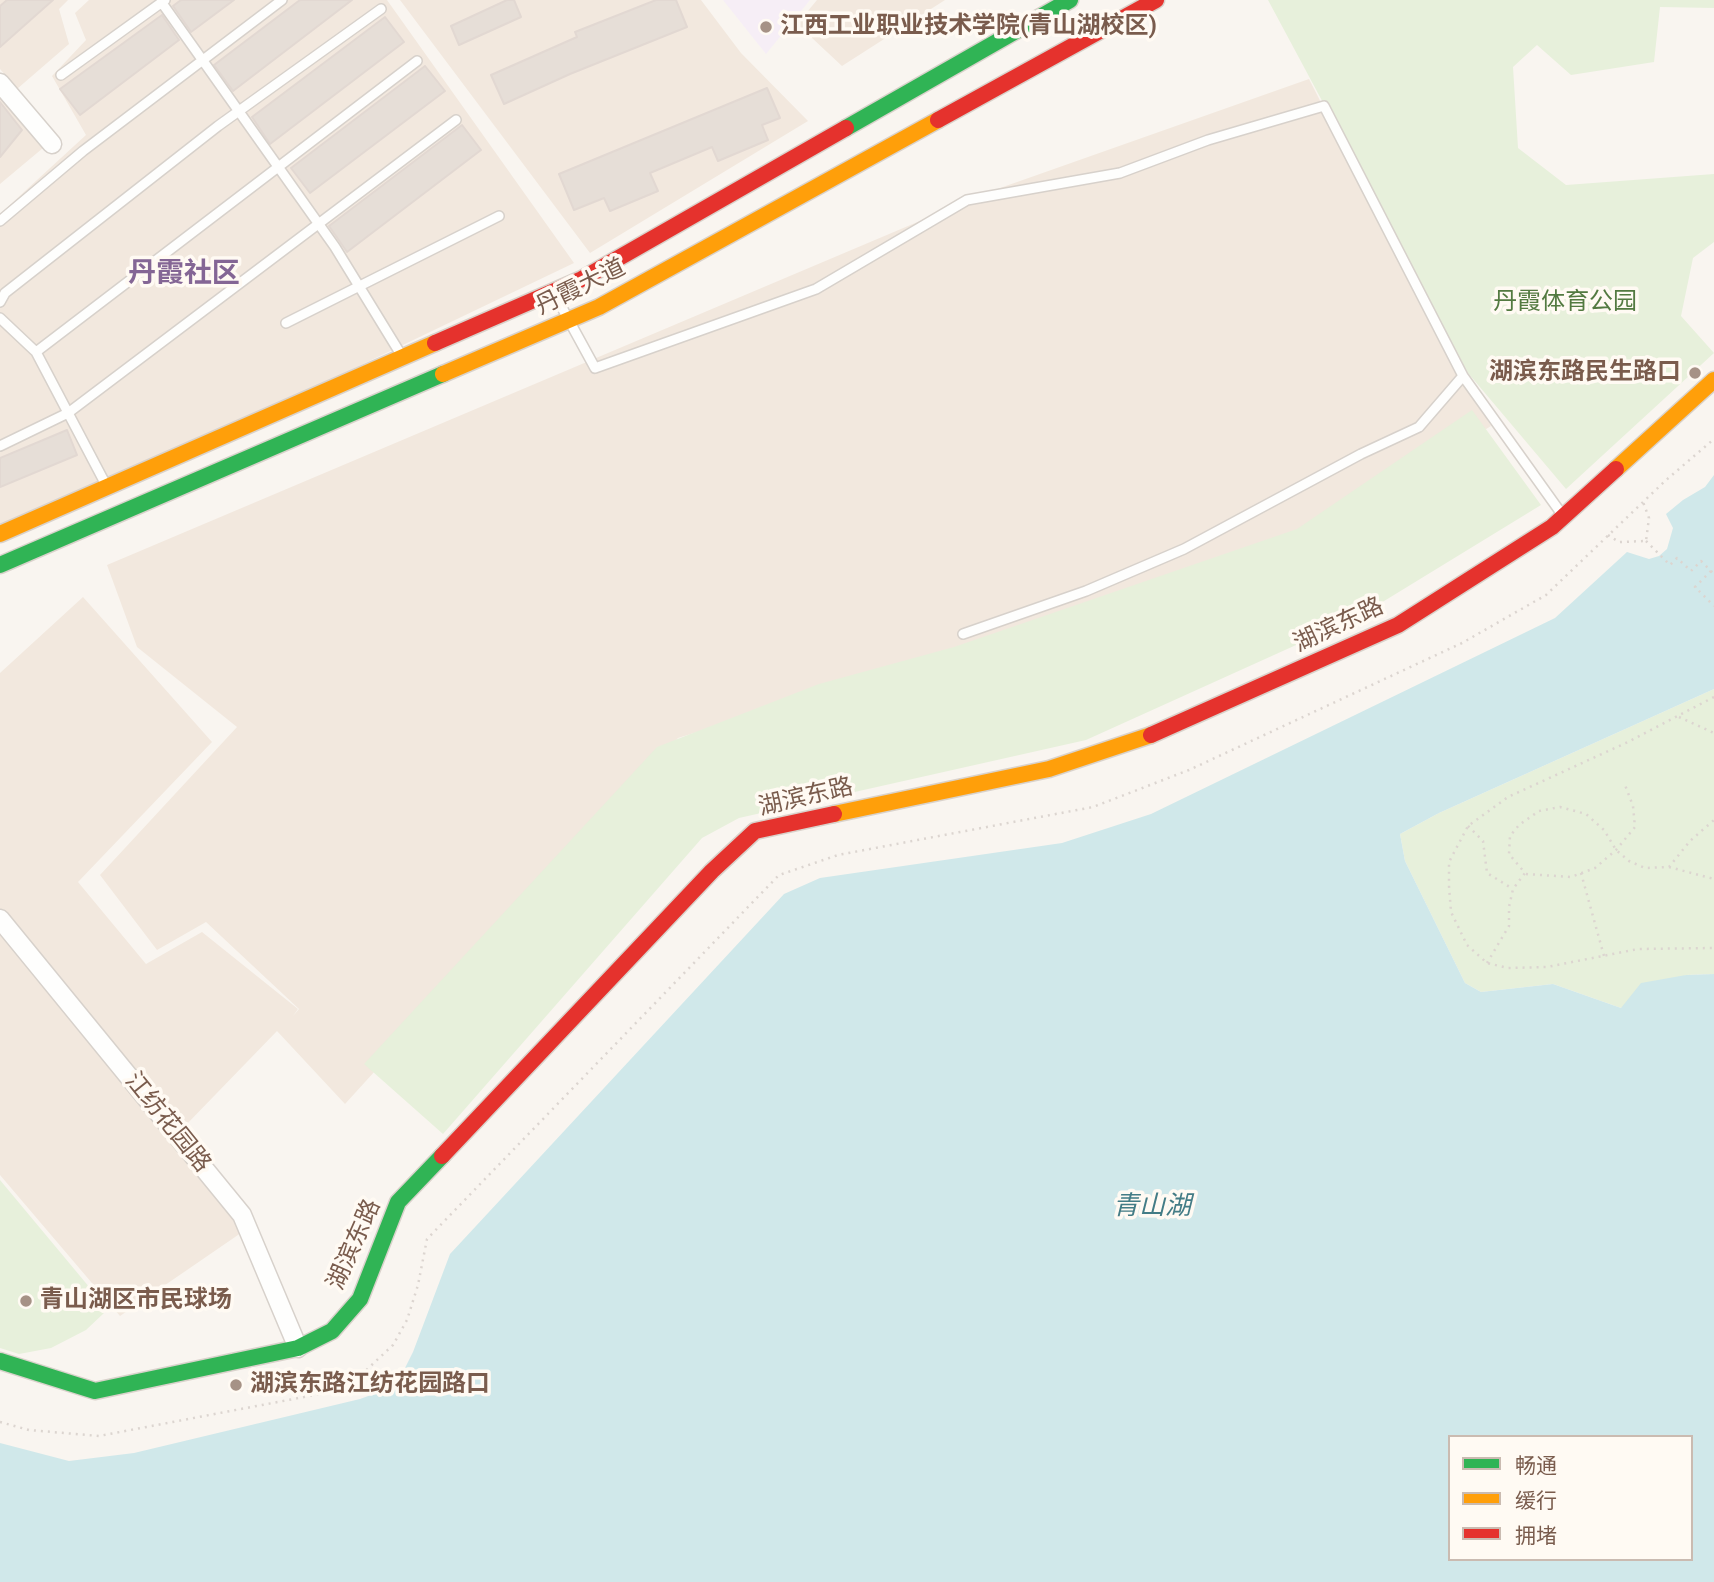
<!DOCTYPE html>
<meta charset="utf-8">
<style>
body{margin:0}
#map{position:relative;width:1714px;height:1582px;overflow:hidden;background:#f9f5f0;font-family:Roboto,"Noto Sans SC",sans-serif}
canvas{display:block}
.legend{position:absolute;left:1448px;top:1435px;width:245px;height:126px;box-sizing:border-box;background:#fffaf3;border:2px solid #cabbb1;margin:0;padding:9px 12px;list-style:none;font-size:21px;color:#7a5c4d}
.legend li{display:flex;align-items:center;gap:14px;height:35px}
.legend b{width:35px;border:2px solid #cabbb1}
</style>
<div id="map">
<canvas width="1714" height="1582"></canvas>
<ul class="legend">
<li><b style="height:9px;background:#30b455"></b>畅通</li>
<li><b style="height:9px;background:#ff9f0a"></b>缓行</li>
<li><b style="height:9px;background:#e5322d"></b>拥堵</li>
</ul>
</div>
<script>
const c = document.querySelector('canvas').getContext('2d');
c.lineJoin = 'round';
function paint(path, color) {
  c.fillStyle = color;
  c.fill(path, 'evenodd');
}
function poly(rows) {
  const path = new Path2D();
  for (const r of rows) {
    path.moveTo(r[0], r[1]);
    for (let i = 2; i < r.length; i += 2) path.lineTo(r[i], r[i + 1]);
  }
  return path;
}
function strokePath(path, color, width, dash) {
  c.strokeStyle = color;
  c.lineWidth = width;
  c.lineCap = dash ? 'butt' : 'round';
  c.setLineDash(dash || []);
  c.stroke(path);
}
function label(font, color, halo, rows, align = 'center') {
  c.font = font + ' Roboto,"Noto Sans SC",sans-serif';
  c.lineWidth = 7;
  c.setLineDash([]);
  c.textBaseline = 'middle';
  c.strokeStyle = halo;
  c.fillStyle = color;
  for (const [text, x, y, turn = 0] of rows) {
    c.save();
    c.translate(x, y);
    c.rotate((+turn || 0) * Math.PI / 180);
    c.textAlign = isNaN(turn) ? turn : align;
    if (halo) c.strokeText(text, 0, 0);
    c.fillText(text, 0, 0);
    c.restore();
  }
}
paint(poly([
 [0,0,68,0,59,9,69,44,17,89,0,69],
 [89,0,387,0,574,263,0,538,0,214,86,135,52,76,86,40,75,13],
 [400,0,701,0,741,53,808,121,590,253],
 [817,0,945,0,842,66,797,24],
 [1309,79,1457,369,1491,426,1302,545,678,738,345,1104,277,1031,185,1126,254,1224,120,1316,0,1175,0,673,83,597,212,742,78,882,146,964,202,932,298,1009,293,1016,299,1009,206,922,157,950,100,875,237,727,137,647,107,565,986,193],
 [0,98,43,148,0,184]
]), '#f2e8de');
paint(poly([
 [723,0,810,0,766,54]
]), '#f6eef6');
paint(poly([
 [1268,0,1714,0,1714,8,1660,7,1654,62,1571,75,1537,45,1513,67,1518,148,1566,185,1714,174,1714,242,1693,258,1681,316,1714,353,1566,489,1468,373],
 [1472,410,1541,505,1358,617,1086,740,739,818,702,838,443,1134,364,1064,657,747,819,684,954,647,1297,529],
 [1714,689,1714,974,1686,975,1621,1008,1553,984,1481,992,1465,983,1405,861,1400,834,1439,813],
 [0,1180,90,1288,104,1313,86,1330,51,1348,19,1354,0,1348]
]), '#e7f0db');
paint(poly([
 [1714,475,1714,689,1439,813,1400,834,1405,861,1465,983,1481,992,1553,984,1621,1008,1641,983,1686,975,1714,974,1714,1582,0,1582,0,1443,69,1461,134,1453,360,1399,396,1386,413,1352,450,1254,784,894,820,878,1062,843,1151,814,1555,618,1627,552,1649,559,1659,556,1667,549,1673,528,1666,514,1683,500,1705,487],
 [1450,1437,1691,1437,1691,1559,1450,1559]
]), '#d0e8ea');
const building = poly([
 [7,0,53,0,0,47,0,6,7,0],
 [181,0,234,0,191,32,173,6,181,0],
 [300,0,352,0,233,91,214,65,300,0],
 [507,0,514,0,521,17,459,45,451,26,507,0],
 [656,0,676,0,687,27,570,74,504,104,491,75,577,37,575,32,656,0],
 [162,15,179,40,80,115,60,89,162,15],
 [385,17,404,42,270,144,252,117,385,17],
 [425,66,445,91,310,193,291,168,425,66],
 [767,88,780,118,762,125,768,140,718,161,712,147,650,173,658,191,610,211,604,198,574,210,559,174,767,88],
 [0,102,22,130,0,157,0,102],
 [462,125,481,150,347,252,329,226,462,125],
 [67,430,77,455,0,487,0,458,67,430]
]);
paint(building, '#e6ded7');
strokePath(building, '#e2d8d2', 2);
const lane = poly([
 [162,3,335,247,400,353],
 [61,75,165,0],
 [0,221,83,151,282,0],
 [554,293,595,368,816,289,967,200,1120,173,1208,140,1324,106,1463,376,1561,513],
 [0,302,5,293,218,126,381,9],
 [0,318,36,352,105,483],
 [286,323,499,216],
 [36,352,417,61],
 [0,446,68,413,456,120],
 [963,634,1086,591,1184,549,1361,454,1419,427,1463,376]
]);
const street = poly([
 [0,83,52,144],
 [0,919,242,1215,298,1348]
]);
const fast = poly([
 [846,128,1070,0],
 [0,565,443,374],
 [0,1361,95,1391,298,1348,332,1331,360,1299,398,1202,442,1156]
]);
const slow = poly([
 [443,374,599,307,938,120],
 [1616,469,1714,380],
 [0,534,435,343],
 [834,814,1049,769,1151,735]
]);
const jam = poly([
 [938,120,1156,0],
 [435,343,582,279,846,128],
 [1151,735,1398,625,1552,527,1616,469],
 [442,1156,712,871,755,831,834,814]
]);
strokePath(lane, '#d7d1cb', 12);
strokePath(street, '#d7d1cb', 21);
strokePath(fast, '#d9d2cb', 19);
strokePath(slow, '#d9d2cb', 19);
strokePath(jam, '#d9d2cb', 19);
strokePath(poly([
 [1608,535,1619,542,1646,541,1649,518,1643,502],
 [1646,541,1670,565,1677,558,1691,571,1701,561,1714,574],
 [1711,571,1695,587,1714,606],
 [1714,697,1628,742,1508,797,1468,826,1449,862,1449,886,1451,912,1467,945,1487,963,1508,968,1547,967,1638,949,1714,948],
 [1679,717,1714,733],
 [1468,826,1483,841,1487,873,1513,889],
 [1669,867,1714,879],
 [1581,873,1604,956],
 [1526,874,1571,877,1595,868,1616,850,1635,827,1633,806,1625,785],
 [1487,963,1509,926,1509,907,1513,889,1525,873,1509,854,1510,836,1519,825,1539,811,1560,807,1586,814,1604,830,1616,850,1629,861,1645,868,1669,867,1690,841,1714,820],
 [0,1422,29,1430,99,1436,325,1393,360,1376,393,1345,407,1320,418,1285,427,1239,779,875,838,855,1093,807,1189,770,1462,643,1546,595,1665,481,1714,439]
]), '#dcd5d0', 2.5, [2, 5]);
strokePath(lane, '#fefefd', 9);
strokePath(street, '#fefefd', 18);
strokePath(fast, '#30b455', 16);
strokePath(slow, '#ff9f0a', 16);
strokePath(jam, '#e5322d', 16);
for (const [x, y, r, color] of [
 [766,27,7,"#a69286"],
 [1695,373,7,"#a69286"],
 [26,1301,7,"#a69286"],
 [236,1385,7,"#a69286"]
]) {
  const dot = new Path2D();
  dot.arc(x, y, r, 0, 2 * Math.PI);
  c.fillStyle = color;
  c.fill(dot);
  strokePath(dot, '#fffaf3', 2.5);
}
label('bold 24px', '#7a5c4d', '#fffaf3', [
 ["江西工业职业技术学院(青山湖校区)",780,27],
 ["湖滨东路民生路口",1681,373,"right"],
 ["青山湖区市民球场",40,1301],
 ["湖滨东路江纺花园路口",250,1385]
], 'left');
label('24px', '#7a5c4d', '#fffaf3', [
 ["丹霞大道",581,288,-26],
 ["湖滨东路",1339,626,-25],
 ["湖滨东路",806,798,-13],
 ["江纺花园路",167,1123,51],
 ["湖滨东路",355,1245,-66]
]);
label('24px', '#537a41', '#fffaf3', [
 ["丹霞体育公园",1565,303]
]);
label('italic 26px', '#437c86', '#fffaf3', [
 ["青山湖",1152,1207]
]);
label('bold 28px', '#846695', '#fffaf3', [
 ["丹霞社区",184,275]
]);
</script>
